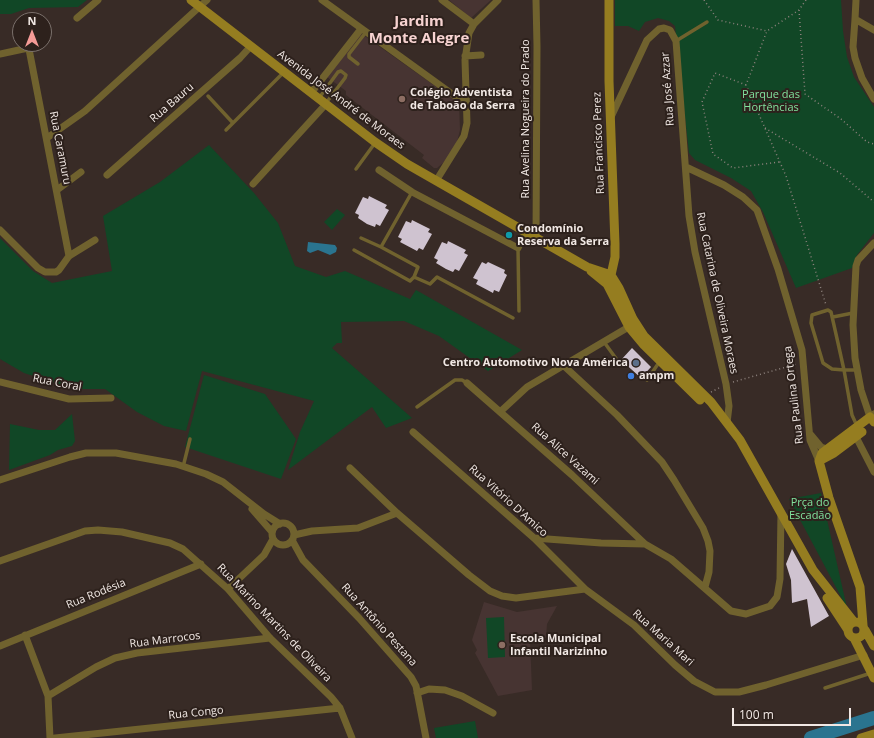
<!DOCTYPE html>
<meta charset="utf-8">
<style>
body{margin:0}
#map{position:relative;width:874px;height:738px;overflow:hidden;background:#382b26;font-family:"Open Sans",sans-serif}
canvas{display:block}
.north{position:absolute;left:12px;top:12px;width:40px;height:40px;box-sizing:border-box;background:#2d211c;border:1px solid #7b716c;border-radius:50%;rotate:0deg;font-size:11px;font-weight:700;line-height:16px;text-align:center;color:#f1e8e4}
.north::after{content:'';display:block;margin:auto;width:14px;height:18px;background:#f59b97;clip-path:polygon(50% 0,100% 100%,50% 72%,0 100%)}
.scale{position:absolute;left:732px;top:708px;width:119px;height:18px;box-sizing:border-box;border:2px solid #f1e8e4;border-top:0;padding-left:5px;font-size:12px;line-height:14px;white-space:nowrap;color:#f1e8e4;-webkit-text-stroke:3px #2d211c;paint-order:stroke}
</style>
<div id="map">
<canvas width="874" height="738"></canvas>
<div class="north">N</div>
<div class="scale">100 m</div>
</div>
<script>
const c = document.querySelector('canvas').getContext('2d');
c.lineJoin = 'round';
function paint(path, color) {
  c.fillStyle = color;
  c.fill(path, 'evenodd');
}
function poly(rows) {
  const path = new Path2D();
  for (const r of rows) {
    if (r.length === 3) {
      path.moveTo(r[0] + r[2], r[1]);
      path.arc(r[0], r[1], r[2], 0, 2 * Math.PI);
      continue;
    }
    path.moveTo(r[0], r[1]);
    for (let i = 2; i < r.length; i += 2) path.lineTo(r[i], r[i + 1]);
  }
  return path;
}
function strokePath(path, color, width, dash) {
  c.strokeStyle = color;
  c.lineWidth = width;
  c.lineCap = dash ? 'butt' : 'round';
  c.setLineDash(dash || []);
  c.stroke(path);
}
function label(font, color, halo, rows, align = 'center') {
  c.font = font + ' "Open Sans",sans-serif';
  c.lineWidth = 4;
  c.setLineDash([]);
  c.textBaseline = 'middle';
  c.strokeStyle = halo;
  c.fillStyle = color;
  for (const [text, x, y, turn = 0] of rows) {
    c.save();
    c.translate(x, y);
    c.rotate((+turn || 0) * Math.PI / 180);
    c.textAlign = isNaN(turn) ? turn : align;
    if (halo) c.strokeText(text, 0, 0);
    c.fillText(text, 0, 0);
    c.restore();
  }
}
paint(poly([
 [449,0,491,0,471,18],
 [359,32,459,103,460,130,456,146,448,159,437,168,434,168,422,158,424,155,346,95,346,91,327,77],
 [484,602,517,612,557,606,547,624,546,638,530,639,532,690,498,696,475,653,477,650,472,640]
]), '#473432');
paint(poly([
 [0,0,87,0,78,7,29,8,11,14,0,14],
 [615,0,841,0,843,31,847,57,854,77,874,107,874,233,857,255,852,268,796,288,763,212,751,191,731,178,695,160,689,153,675,26,669,21,658,18,645,22,639,31,628,26,615,26],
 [209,145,254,193,278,223,295,266,326,277,345,271,410,299,416,290,522,350,488,371,439,336,404,321,341,322,342,343,337,343,332,348,412,418,386,428,372,407,288,470,300,432,314,401,202,371,186,431,164,426,137,412,105,389,74,389,24,373,0,359,0,238,33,271,52,283,112,271,103,216,160,182],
 [337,209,345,215,332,230,324,222],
 [204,375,265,394,296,439,281,479,185,447],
 [72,414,75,441,72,446,58,450,50,455,9,470,10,424,39,430,55,430],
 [821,493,847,608,789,499],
 [504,617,505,657,488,658,486,618],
 [475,721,478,738,436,738,434,728]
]), '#114726');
paint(poly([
 [308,242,335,245,337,248,336,252,330,255,318,250,310,253,307,251]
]), '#2a748f');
strokePath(poly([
 [811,738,874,718]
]), '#2a748f', 14);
paint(poly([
 [369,196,387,205,385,208,389,210,380,226,376,224,375,227,367,224,358,218,359,215,355,213,363,197,368,199],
 [412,220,430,229,428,232,432,234,423,250,419,248,417,251,400,242,402,239,398,237,406,221,411,223],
 [448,241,466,250,464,253,468,255,459,271,455,269,453,272,446,269,436,263,438,260,434,258,442,242,447,244],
 [482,262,486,264,488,262,505,270,504,273,507,275,499,292,494,290,493,293,476,284,478,280,473,278],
 [632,348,651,367,641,378,621,360],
 [792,549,829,616,811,627,807,599,792,603,791,580,786,564]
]), '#cfc3d0');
strokePath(poly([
 [704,0,718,20,767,31],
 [806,0,799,10,767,31,746,85,786,176,826,305],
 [799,10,805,94,841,119,867,142,874,144],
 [746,85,715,73,702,102,713,154,733,168,779,162],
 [765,128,840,173,874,202],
 [733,382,797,364],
 [711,392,719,388]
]), '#8d827d', 1.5, [1, 3]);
strokePath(poly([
 [676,41,707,22],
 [358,64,349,57,349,54,366,32],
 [208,96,233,123],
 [319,98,338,72,341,71,346,75,345,78,326,103],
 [226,130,284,72],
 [356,169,375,143],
 [412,192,381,247,418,267,414,277,430,284,437,277,513,318],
 [361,238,381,247],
 [518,248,519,311],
 [354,250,410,281,414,277],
 [833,317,853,313],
 [604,342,620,364],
 [857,370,844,370,832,369,823,363,811,323,812,315,828,310,831,312,838,343,844,370,852,415,857,426],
 [647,380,660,361],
 [417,407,455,380,462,380,467,383],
 [183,467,190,439],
 [825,688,871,673]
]), '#70622e', 3.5);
strokePath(poly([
 [322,0,466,104],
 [442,0,474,24],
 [536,0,537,46,536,239],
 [856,0,855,19,874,30],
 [77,18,98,0],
 [855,19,853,47,855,58,862,78,874,99],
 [28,44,69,256],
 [0,54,28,48],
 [465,56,481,55],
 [311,93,361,29],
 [611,117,647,40,659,29,664,28,670,30,676,41,689,216,695,252,726,384,729,406,727,423],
 [47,138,85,111,207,0],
 [686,167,724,185,743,197,757,210,778,269,802,350,810,440,819,461],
 [379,170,412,192,518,248,525,233],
 [107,175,240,58,251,46],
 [436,181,464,136,467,123,465,60,469,33,474,24,498,0],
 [253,184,326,104],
 [57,190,81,172],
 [0,230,38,268,45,272,56,272,59,270,69,256,95,240],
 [874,243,858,260,856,266,853,325,855,358,861,390,870,417,874,414],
 [563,365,617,415,662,462,674,480,703,528,708,541,710,551,709,572,705,587],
 [0,382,69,399,111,398],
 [467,383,572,475,645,544],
 [500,412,527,387,632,325],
 [413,432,534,538,585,589],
 [854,433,874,472],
 [811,435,821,447,827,449],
 [350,468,397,513,469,575,490,591,502,596,516,598,585,589,634,625,675,665,694,681,715,692,739,692,766,685,864,655],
 [0,480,70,457,86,453,116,453,176,464,206,474,223,482,264,514,280,524],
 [252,509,272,532],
 [283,534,11],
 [294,535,312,531,358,528,397,513],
 [534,538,601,543,645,544,671,559,731,611,746,614,770,606,777,597,780,579,781,512],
 [292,540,303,560,359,618,411,677,416,686,426,738],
 [0,561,85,531,98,530,122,532,170,543,183,549,228,589,270,638,331,697,340,708,352,738],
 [228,589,264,555,273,539],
 [25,635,48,696,50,738],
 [0,646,201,564],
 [417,693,429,689,445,690,462,696,493,713],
 [48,696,96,667,115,658,137,653,270,638],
 [55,738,340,708]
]), '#70622e', 7);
strokePath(poly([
 [191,0,375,142,407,164,587,267,611,275,619,288,633,319,644,336,711,402,740,440,813,570,854,622],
 [591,271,607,284,629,327,644,345,700,400],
 [607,284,611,275,615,257,615,244,609,81,609,0],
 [819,461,829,498,860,587,863,625],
 [819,461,822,453,870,417,874,422],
 [819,461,834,453,862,432],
 [827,598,848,630],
 [856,630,8],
 [865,630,874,646],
 [854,638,874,678],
 [861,738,874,734]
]), '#957d20', 9);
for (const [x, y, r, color] of [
 [402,99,4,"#8d6e63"],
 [509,235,4,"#0f9aa8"],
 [636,363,4,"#5c6f8a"],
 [631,376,4,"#3f7fe0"],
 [502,645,4,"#8d6e63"]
]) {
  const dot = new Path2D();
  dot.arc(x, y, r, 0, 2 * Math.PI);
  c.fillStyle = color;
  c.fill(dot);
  strokePath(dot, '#2d211c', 1.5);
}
label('11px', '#f1e8e4', '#2d211c', [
 ["Rua José Azzar",668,89,-94],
 ["Avenida José André de Moraes",341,100,37],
 ["Rua Bauru",172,103,-41],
 ["Rua Avelina Nogueira do Prado",526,119,-90],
 ["Rua Francisco Perez",599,143,-92],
 ["Rua Caramuru",60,148,79],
 ["Rua Catarina de Oliveira Moraes",717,293,78],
 ["Rua Coral",57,383,11],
 ["Rua Paulina Ortega",794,395,-97],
 ["Rua Alice Vazami",565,454,42],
 ["Rua Vitório D'Amico",508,501,42],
 ["Rua Rodésia",96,594,-22],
 ["Rua Marino Martins de Oliveira",274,623,46],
 ["Rua Antônio Pestana",379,625,48],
 ["Rua Maria Mari",663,638,42],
 ["Rua Marrocos",165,640,-7],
 ["Rua Congo",196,713,-6]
]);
label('bold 11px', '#f1e8e4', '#2d211c', [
 ["Colégio Adventista",410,93],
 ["de Taboão da Serra",410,106],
 ["Condomínio",517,229],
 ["Reserva da Serra",517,242],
 ["Centro Automotivo Nova América",628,363,"right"],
 ["ampm",639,376],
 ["Escola Municipal",510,639],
 ["Infantil Narizinho",510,652]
], 'left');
label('11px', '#81e29e', '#2d211c', [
 ["Parque das",771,95],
 ["Hortências",771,108],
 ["Prça do",810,503],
 ["Escadão",810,516]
]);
label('bold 15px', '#f7d3d1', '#2d211c', [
 ["Jardim",419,22],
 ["Monte Alegre",419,39]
]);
</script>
